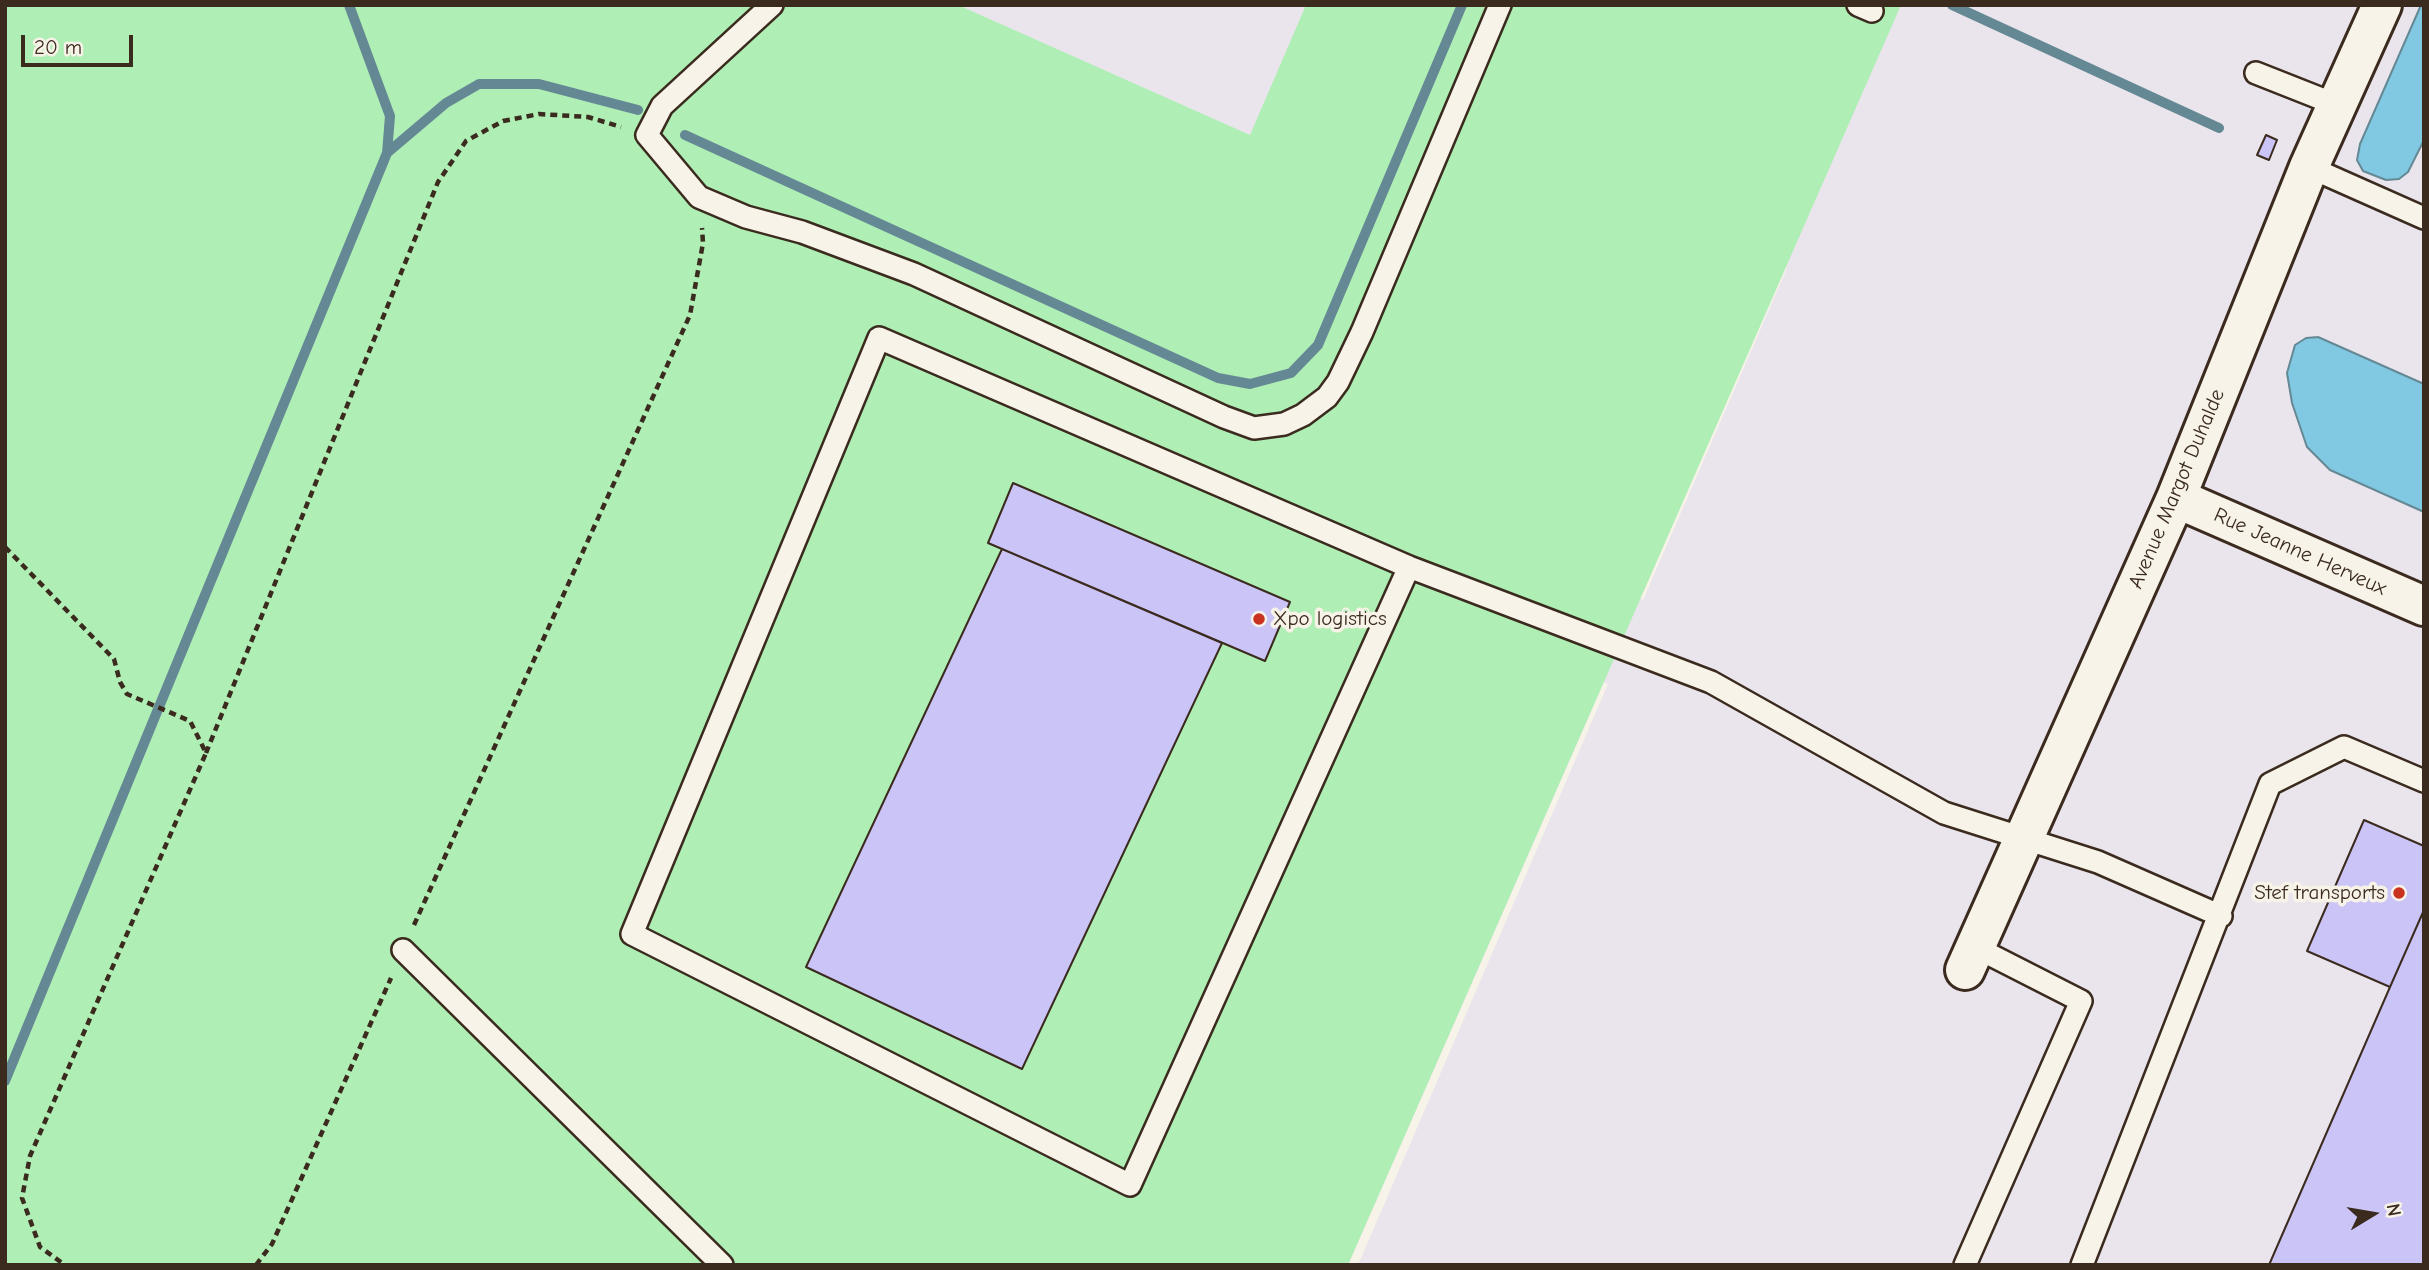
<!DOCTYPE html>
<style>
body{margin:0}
#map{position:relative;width:2429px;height:1270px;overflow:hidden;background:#f7f3e8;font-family:"Comic Neue",sans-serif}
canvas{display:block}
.frame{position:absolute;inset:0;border:7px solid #3b2a1e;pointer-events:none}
.north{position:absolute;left:2338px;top:1179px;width:70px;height:70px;-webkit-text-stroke:5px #f7f3e8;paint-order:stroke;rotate:79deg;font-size:19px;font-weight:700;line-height:28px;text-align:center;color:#3b2a1e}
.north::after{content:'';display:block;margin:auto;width:24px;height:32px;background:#3b2a1e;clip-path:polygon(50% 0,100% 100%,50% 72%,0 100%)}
.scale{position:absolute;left:21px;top:35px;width:112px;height:32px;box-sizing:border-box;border:4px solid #3b2a1e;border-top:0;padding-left:9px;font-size:21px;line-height:24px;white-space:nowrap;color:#3b2a1e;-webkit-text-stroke:5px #f7f3e8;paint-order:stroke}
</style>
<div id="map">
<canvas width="2429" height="1270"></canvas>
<div class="frame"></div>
<div class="north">N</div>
<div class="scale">20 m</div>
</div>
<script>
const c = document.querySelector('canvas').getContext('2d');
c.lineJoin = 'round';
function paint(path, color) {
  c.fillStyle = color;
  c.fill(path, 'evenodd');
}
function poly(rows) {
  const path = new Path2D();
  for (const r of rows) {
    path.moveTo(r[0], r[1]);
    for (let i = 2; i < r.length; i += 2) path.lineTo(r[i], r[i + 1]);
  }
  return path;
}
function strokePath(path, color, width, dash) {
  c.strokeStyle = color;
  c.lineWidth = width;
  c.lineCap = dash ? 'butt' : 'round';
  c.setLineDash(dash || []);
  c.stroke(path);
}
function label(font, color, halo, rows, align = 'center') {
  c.font = font + ' "Comic Neue",sans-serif';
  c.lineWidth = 7;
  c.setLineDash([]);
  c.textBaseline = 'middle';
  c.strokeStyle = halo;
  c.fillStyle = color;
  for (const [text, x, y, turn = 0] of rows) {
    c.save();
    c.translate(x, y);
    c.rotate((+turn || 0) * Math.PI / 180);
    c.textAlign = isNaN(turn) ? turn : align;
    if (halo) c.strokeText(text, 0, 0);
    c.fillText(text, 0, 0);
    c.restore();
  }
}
paint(poly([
 [5,5,2424,5,2424,1265,1358,1265,1608,684,1604,682,1348,1265,5,1265],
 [1786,267,1787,268,1643,600,1640,598]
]), '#eae5ec');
paint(poly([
 [5,5,958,5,1250,135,1306,5,1901,5,1348,1265,5,1265]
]), '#afeeb5');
const water = poly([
 [2421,5,2424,5,2424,140,2408,172,2399,179,2386,180,2363,171,2357,160,2360,144,2421,5],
 [2318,337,2424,384,2424,512,2330,470,2307,447,2292,403,2287,373,2295,345,2306,338,2318,337]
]);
paint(water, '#81c8e2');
strokePath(water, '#658994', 2);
strokePath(poly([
 [1952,5,2219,128],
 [685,135,1218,378,1250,384,1291,373,1318,345,1462,5],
 [387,153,446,103,479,84,539,84,638,110],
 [5,1081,387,153,390,116,349,5]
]), '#658994', 10);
const building = poly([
 [2266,135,2277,140,2269,160,2257,155,2266,135],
 [1013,483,1290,602,1265,661,988,543,1013,483],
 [1002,549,1222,643,1022,1069,806,967,1002,549],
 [2364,820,2424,846,2424,910,2390,987,2307,951,2364,820],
 [2424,910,2424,1265,2269,1265,2390,987,2424,910]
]);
paint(building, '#cbc4f7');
strokePath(building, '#3b2a1e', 2);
const lane = poly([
 [772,5,662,106,647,135,699,197,746,217,802,232,914,274,1224,417,1254,428,1284,424,1303,415,1327,397,1338,382,1362,332,1500,5],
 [1858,5,1872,11],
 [2256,73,2337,105],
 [2309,167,2424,218],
 [1409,567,1130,1185,632,934,879,338,1409,567,1711,682,1944,813,2098,862,2221,916],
 [403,950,722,1265],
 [1965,1265,2081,1001,1975,947],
 [2082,1265,2270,784,2344,747,2424,781]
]);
const street = poly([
 [2176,498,2424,606],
 [1965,970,2176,498,2309,167,2382,5]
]);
strokePath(lane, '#3b2a1e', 26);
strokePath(street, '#3b2a1e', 44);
strokePath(poly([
 [5,547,114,659,120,682,127,694,190,721,206,753,30,1156,22,1198,40,1247,65,1265],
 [206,753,438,182,466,141,503,121,539,114,588,117,621,127],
 [414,925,690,315,703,243,702,228],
 [256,1265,272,1244,391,978]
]), '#3b2a1e', 4.5, [7, 5]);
strokePath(lane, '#f7f3e8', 21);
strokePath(street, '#f7f3e8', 38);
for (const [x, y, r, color] of [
 [1259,619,7,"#c8321e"],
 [2399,893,7,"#c8321e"]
]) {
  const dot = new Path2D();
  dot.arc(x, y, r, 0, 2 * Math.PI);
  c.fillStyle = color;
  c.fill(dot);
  strokePath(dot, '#f7f3e8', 2.5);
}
label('21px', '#3b2a1e', '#f7f3e8', [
 ["Avenue Margot Duhalde",2177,489,-67],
 ["Rue Jeanne Herveux",2300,552,24]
]);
label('21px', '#3b2a1e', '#f7f3e8', [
 ["Xpo logistics",1273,619],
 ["Stef transports",2385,893,"right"]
], 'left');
</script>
